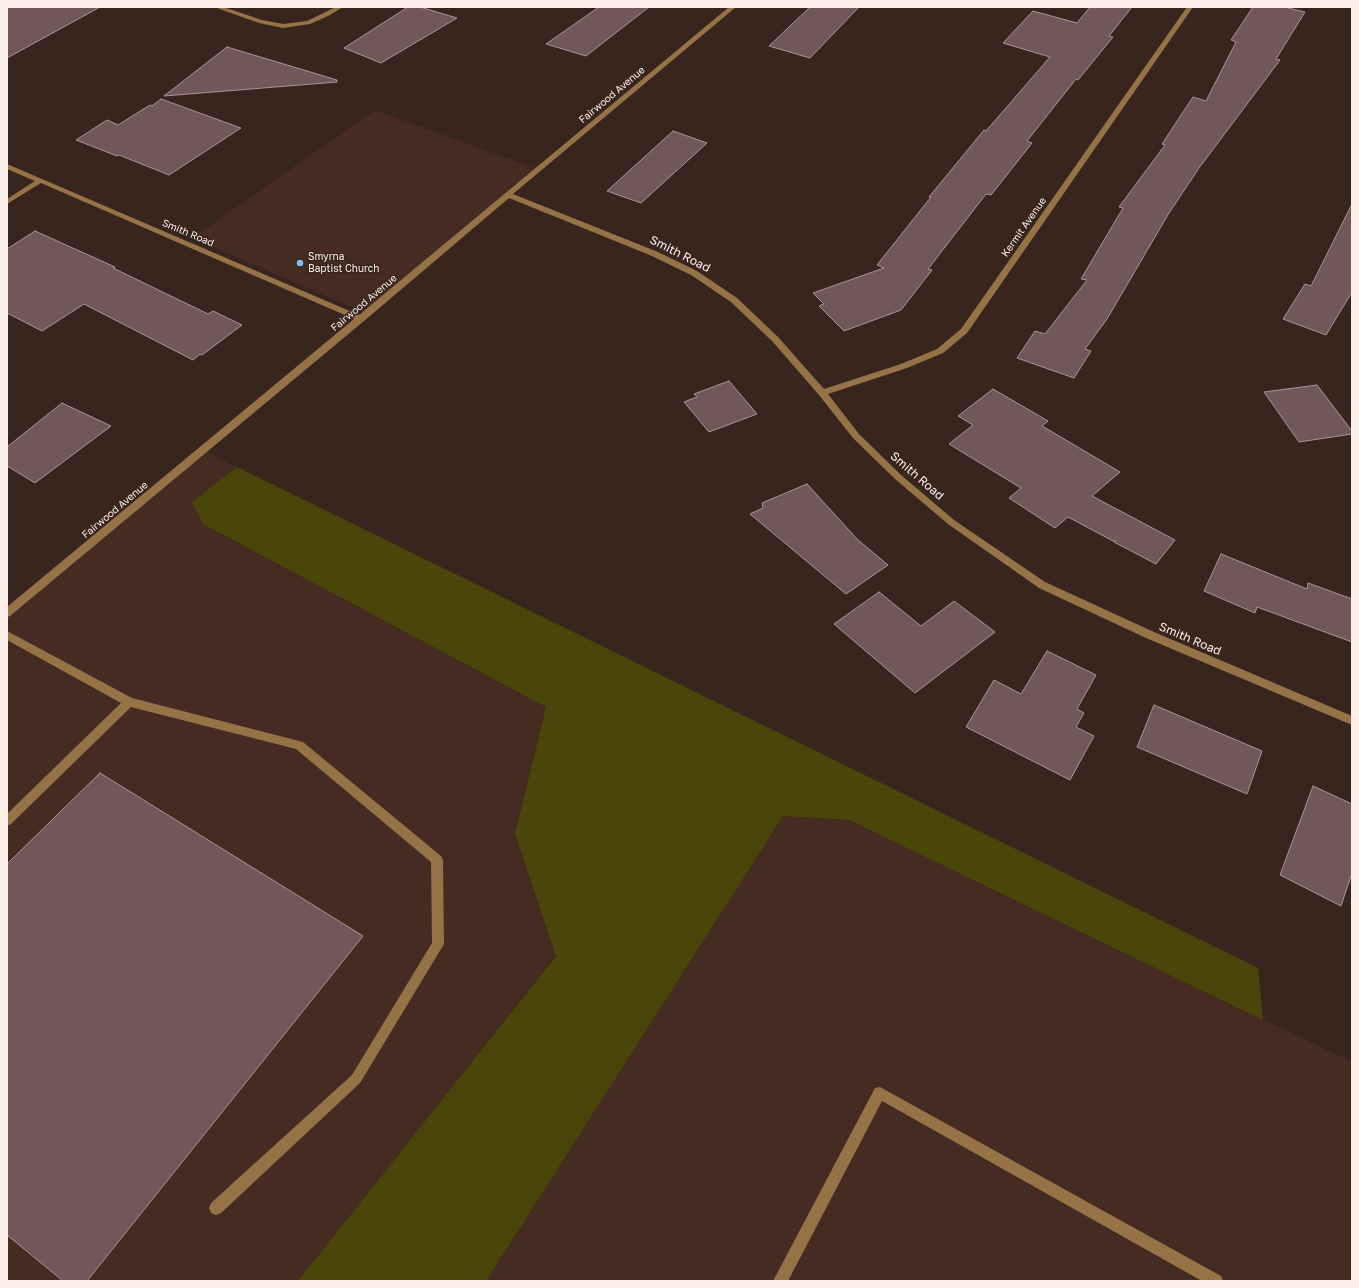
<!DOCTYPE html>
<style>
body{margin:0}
#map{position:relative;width:1359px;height:1288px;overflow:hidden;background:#38261e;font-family:"Golos Text",sans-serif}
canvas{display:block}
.frame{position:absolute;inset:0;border:8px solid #fcefea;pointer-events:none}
</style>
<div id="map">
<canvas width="1359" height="1288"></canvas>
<div class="frame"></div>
</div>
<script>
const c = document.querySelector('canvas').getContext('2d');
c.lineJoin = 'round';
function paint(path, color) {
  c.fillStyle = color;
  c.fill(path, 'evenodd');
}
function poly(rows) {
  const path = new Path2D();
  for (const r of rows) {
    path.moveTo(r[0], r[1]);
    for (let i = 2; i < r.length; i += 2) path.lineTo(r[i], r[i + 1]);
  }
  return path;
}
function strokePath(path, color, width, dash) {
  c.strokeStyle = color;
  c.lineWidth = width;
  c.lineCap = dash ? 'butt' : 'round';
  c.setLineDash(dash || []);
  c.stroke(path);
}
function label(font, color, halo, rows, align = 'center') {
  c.font = font + ' "Golos Text",sans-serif';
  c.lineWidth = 3;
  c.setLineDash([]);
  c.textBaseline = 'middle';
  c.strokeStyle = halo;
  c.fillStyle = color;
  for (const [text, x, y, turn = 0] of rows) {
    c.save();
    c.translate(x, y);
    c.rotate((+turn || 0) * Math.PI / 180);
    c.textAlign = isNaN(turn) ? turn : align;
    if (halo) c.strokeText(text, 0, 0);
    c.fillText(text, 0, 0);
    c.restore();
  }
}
paint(poly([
 [375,110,537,169,363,312,192,238],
 [199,448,237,467,193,502,203,524,546,707,515,834,556,955,298,1281,7,1281,7,606],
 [783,816,849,820,1352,1062,1352,1281,486,1281]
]), '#452b21');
paint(poly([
 [237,467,1258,968,1263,1020,849,820,783,816,486,1281,298,1281,556,956,515,834,546,707,203,524,192,502]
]), '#4a4609');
const building = poly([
 [7,7,100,7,7,58,7,7],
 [408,7,420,7,457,18,381,63,344,48,408,7],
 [599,7,649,7,586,56,546,44,599,7],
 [810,7,859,7,810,58,769,46,810,7],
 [1090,7,1132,7,1109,36,1113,37,1078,80,1076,79,1027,141,1032,143,991,195,986,194,928,269,932,270,901,310,844,331,819,306,824,304,813,293,884,268,877,265,931,197,929,197,984,130,986,131,1050,57,1003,43,1033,11,1077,23,1090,7],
 [1253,7,1284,7,1305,12,1276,59,1280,60,1199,168,1169,213,1107,319,1085,349,1091,351,1074,378,1017,358,1035,331,1045,334,1087,280,1081,279,1123,208,1119,207,1165,145,1162,144,1193,97,1206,101,1236,42,1231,40,1253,7],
 [227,47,337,80,337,82,164,96,227,47],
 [161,99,241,128,169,175,119,155,117,156,76,140,107,120,118,125,150,105,152,106,161,99],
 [673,131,707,143,641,203,607,191,673,131],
 [1352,204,1352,292,1326,335,1283,319,1305,284,1311,286,1352,204],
 [35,231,115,267,113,268,208,314,213,311,242,325,202,355,200,354,193,360,84,304,42,331,7,313,7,249,35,231],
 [729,381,757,414,709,432,684,402,697,397,694,394,729,381],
 [1317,385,1352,431,1352,434,1299,442,1264,392,1317,385],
 [993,389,1048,421,1042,426,1120,472,1092,496,1175,540,1156,564,1114,542,1115,540,1113,541,1068,517,1055,528,1009,498,1021,488,949,444,973,425,958,416,993,389],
 [62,403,111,426,35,483,7,466,7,447,62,403],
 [807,484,857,539,888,565,846,594,750,514,763,508,762,503,807,484],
 [1221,554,1307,589,1308,583,1352,599,1352,642,1257,607,1255,613,1204,591,1221,554],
 [879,592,921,626,954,601,995,632,915,693,834,624,879,592],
 [1047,651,1096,675,1077,709,1084,713,1076,727,1094,736,1070,780,966,727,994,680,1021,694,1047,651],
 [1154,705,1262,751,1247,794,1137,747,1154,705],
 [100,773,363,936,87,1281,63,1281,7,1235,7,864,100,773],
 [1313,786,1352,804,1352,873,1341,906,1280,875,1313,786]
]);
paint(building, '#6f575a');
strokePath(building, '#ae9396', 1);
paint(poly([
 [214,7,223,7,262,20,283,24,307,21,336,7,343,7,330,15,310,24,283,28,259,23,214,7],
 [729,7,736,7,513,194,658,252,697,271,737,298,778,337,824,389,901,364,937,349,961,329,1187,7,1193,7,967,333,943,353,907,368,828,394,859,434,901,475,954,520,1045,582,1154,632,1352,716,1352,725,1146,638,1039,588,948,524,895,479,853,438,819,395,772,341,731,302,691,275,652,256,509,198,364,321,10,616,7,617,7,607,354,319,41,183,7,204,7,199,35,181,7,169,7,164,359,315,729,7],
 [7,631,132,698,303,742,441,856,443,860,444,944,360,1083,221,1213,216,1215,211,1213,209,1208,211,1203,352,1075,432,943,431,862,296,749,131,707,11,824,7,826,7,814,121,703,7,640,7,631],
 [880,1087,1221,1276,1223,1281,1202,1281,882,1101,788,1281,773,1281,875,1088,880,1087]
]), '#957346');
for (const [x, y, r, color] of [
 [300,263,4,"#7cbef9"]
]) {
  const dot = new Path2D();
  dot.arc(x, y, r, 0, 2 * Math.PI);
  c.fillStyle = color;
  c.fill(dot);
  strokePath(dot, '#38261e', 1.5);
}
label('10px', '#fcefea', '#38261e', [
 ["Fairwood Avenue",612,95,-40],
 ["Kermit Avenue",1024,227,-55],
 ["Smith Road",188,233,23],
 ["Fairwood Avenue",364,303,-40],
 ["Fairwood Avenue",115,510,-40]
]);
label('10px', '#fcefea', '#38261e', [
 ["Smyrna",308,257],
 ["Baptist Church",308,269]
], 'left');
label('12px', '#fcefea', '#38261e', [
 ["Smith Road",680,254,27],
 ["Smith Road",917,476,41],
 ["Smith Road",1190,639,23]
]);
</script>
